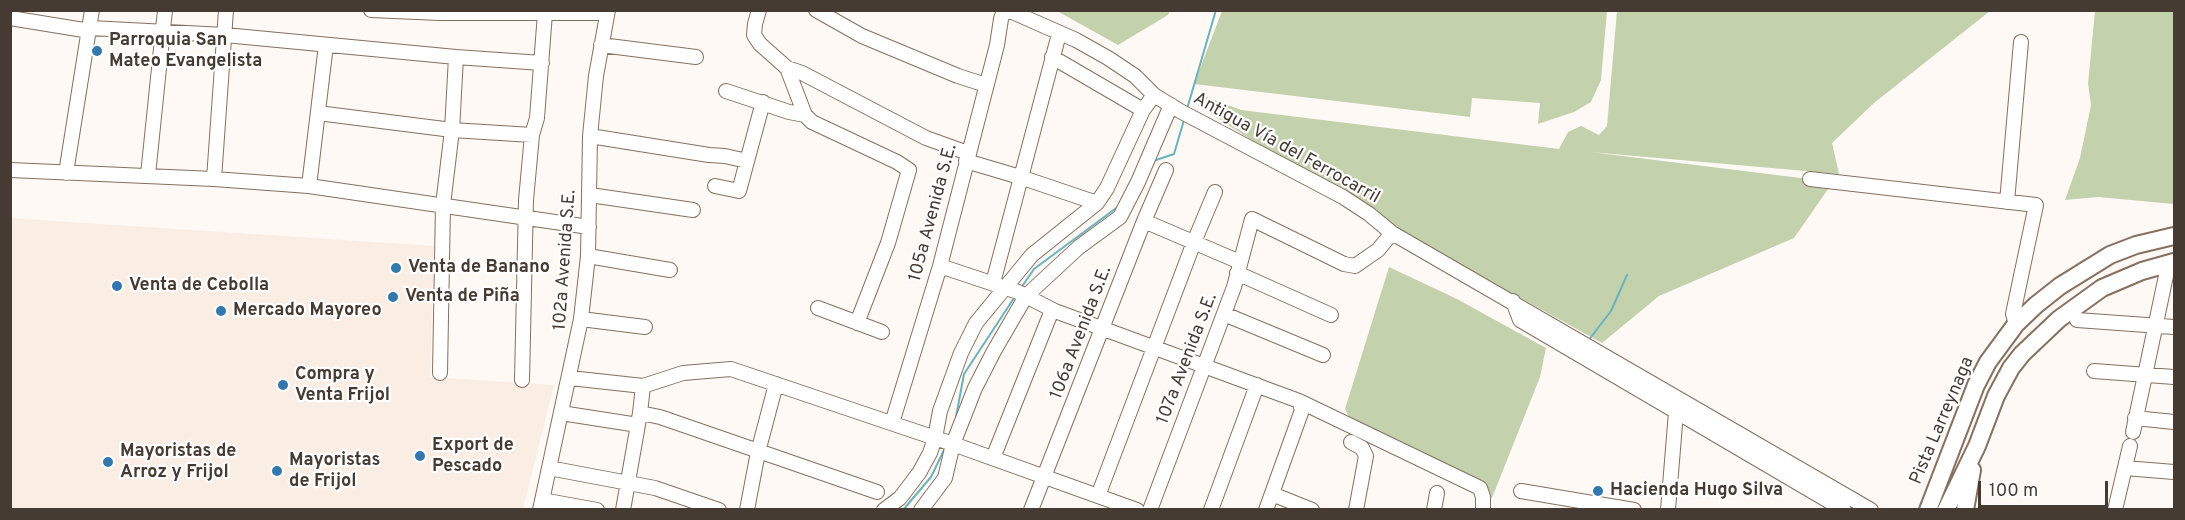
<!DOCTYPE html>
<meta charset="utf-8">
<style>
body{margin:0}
#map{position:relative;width:2185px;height:520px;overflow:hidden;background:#fef9f5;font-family:Overpass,sans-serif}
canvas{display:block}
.frame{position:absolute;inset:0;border:12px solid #453b33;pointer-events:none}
.scale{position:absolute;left:1978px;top:481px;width:130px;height:27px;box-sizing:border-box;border:3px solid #453b33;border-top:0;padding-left:8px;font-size:18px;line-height:21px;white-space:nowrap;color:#453b33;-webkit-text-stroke:4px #fff;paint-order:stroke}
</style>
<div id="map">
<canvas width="2185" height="520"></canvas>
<div class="frame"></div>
<div class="scale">100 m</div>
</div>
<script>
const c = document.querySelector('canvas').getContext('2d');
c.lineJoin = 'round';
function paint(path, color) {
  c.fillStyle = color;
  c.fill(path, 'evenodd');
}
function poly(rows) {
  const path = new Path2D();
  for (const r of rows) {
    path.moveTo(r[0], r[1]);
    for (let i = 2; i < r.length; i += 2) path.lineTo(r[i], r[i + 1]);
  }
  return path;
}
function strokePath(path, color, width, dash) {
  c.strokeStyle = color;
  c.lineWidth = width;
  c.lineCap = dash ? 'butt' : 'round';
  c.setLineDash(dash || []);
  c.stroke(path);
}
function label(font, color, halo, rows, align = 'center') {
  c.font = font + ' Overpass,sans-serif';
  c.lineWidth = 4.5;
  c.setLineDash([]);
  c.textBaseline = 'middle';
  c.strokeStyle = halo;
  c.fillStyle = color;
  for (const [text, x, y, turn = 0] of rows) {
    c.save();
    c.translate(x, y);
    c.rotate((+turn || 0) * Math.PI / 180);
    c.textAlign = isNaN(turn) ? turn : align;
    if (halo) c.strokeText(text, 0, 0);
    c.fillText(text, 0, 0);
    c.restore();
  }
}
paint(poly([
 [10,218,434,246,430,377,554,385,523,509,11,509]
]), '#faede4');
paint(poly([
 [1057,11,1056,11,1170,11,1168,15,1118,45],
 [1222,11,1222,10,1607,11,1601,80,1591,102,1574,112,1538,124,1540,103,1472,98,1470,117,1194,84],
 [1617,11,1990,11,1874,103,1832,143,1839,174,1590,152,1833,182,1794,238,1659,296,1602,343,1369,214,1198,106,1202,95,1241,110,1559,149,1568,132,1581,126,1599,135,1607,126],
 [2095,11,2174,11,2174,204,2098,197,2065,200,2080,158,2091,105,2088,84],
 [1389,267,1457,299,1546,348,1540,377,1492,498,1354,428,1345,409]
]), '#c3d1ad');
strokePath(poly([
 [1187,109,1216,10],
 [1153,161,1174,154,1184,120],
 [1021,288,1034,269,1119,206],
 [1588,341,1611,311,1627,275],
 [956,417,964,374,1016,295],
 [903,510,931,477,945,448]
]), '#6ab2be', 2);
const minor = poly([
 [371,10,440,13,607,13],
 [759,10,755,24,754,35,760,44,787,68,805,115,812,122,897,162,909,170,888,243,857,323],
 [816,10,862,36,958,76,986,85],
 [1008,10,1076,40,1108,58,1135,76,1154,95,1180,111,1343,197,1369,214,1392,233,1871,510],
 [10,18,90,31],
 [90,28,225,35,456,57,542,63],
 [601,45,696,57],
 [1052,57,1143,110],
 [787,68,802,73,926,138,968,153],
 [726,91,789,112,805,115],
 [318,113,452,130,532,135],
 [590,136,709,155,725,156,747,161],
 [966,161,1020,177,1097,203],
 [10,170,214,179,309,186,589,227],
 [66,173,92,10],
 [148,175,165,10],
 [214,179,226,10],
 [1810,179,2036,205,2013,314,2016,324],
 [309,186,326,45],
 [715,186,739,191,763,102],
 [590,195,693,210],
 [2007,202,2021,42],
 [1144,221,1240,262],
 [588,256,670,270],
 [940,266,1018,292,1055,311,1299,401,1302,410,1266,510],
 [1237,273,1331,315],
 [993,283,1059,34],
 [1513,301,1520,320,1844,510],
 [818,308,882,332],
 [1224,314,1323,355],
 [581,319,645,327],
 [2077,320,2174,327],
 [2094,371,2174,377],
 [440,373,443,205,452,130,456,57],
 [570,378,643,386,683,373,731,369,953,444,1137,510],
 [522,380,526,200,532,135,537,118,545,13],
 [1299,401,1480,488,1483,497,1483,510],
 [561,413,638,425],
 [640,413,660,417,877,492],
 [2135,418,2174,422],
 [892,423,940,266,997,45,1001,19,1004,10],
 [2133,432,2167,271],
 [1351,442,1362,448,1366,456,1356,510],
 [993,458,1052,310],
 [549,468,655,488,719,510],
 [2125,468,2174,472],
 [1521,491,1634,510],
 [1272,494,1312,510],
 [1098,496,1194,242,1215,192],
 [542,500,597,510],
 [540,510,581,319,588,256,590,136,596,76,608,10],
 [623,510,640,413,643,386],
 [747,510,758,452,776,384],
 [884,510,900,498,919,473,930,453,935,438,940,411,961,353,976,323,1032,255,1097,203,1107,188,1143,110,1154,95],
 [921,510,945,478,953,444,975,388,994,351,1026,296,1079,247,1120,217,1138,182,1171,105],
 [1031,510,1144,221,1166,170],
 [1150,510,1234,287,1252,219,1344,264,1355,266,1378,250,1392,233],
 [1211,510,1257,385],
 [1434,510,1437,493],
 [1668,510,1676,412],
 [2115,510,2130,446]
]);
const major = poly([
 [1928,510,1976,385,1988,362,2016,324,2036,305,2060,286,2110,255,2136,245,2174,236],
 [1946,510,1977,446,1996,396,2011,368,2022,354,2059,319,2102,288,2142,271,2174,262],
 [1965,510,1972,470]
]);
strokePath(minor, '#867060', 16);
strokePath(major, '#867060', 20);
strokePath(minor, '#fff', 14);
strokePath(major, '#fff', 16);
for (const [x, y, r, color] of [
 [97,51,6,"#3477ad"],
 [396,268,6,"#3477ad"],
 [117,286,6,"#3477ad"],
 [393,297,6,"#3477ad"],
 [221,311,6,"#3477ad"],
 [283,385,6,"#3477ad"],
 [420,456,6,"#3477ad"],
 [108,462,6,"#3477ad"],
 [277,471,6,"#3477ad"],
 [1598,491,6,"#3477ad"]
]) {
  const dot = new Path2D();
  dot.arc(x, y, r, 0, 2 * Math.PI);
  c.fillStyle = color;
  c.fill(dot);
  strokePath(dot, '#fff', 2);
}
label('bold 18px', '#453b33', '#fff', [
 ["Parroquia San",109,41],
 ["Mateo Evangelista",109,62],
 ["Venta de Banano",408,268],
 ["Venta de Cebolla",129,286],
 ["Venta de Piña",405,297],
 ["Mercado Mayoreo",233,311],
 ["Compra y",295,375],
 ["Venta Frijol",295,396],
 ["Export de",432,446],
 ["Pescado",432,467],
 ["Mayoristas de",120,452],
 ["Arroz y Frijol",120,473],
 ["Mayoristas",289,461],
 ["de Frijol",289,482],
 ["Hacienda Hugo Silva",1610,491]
], 'left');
label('18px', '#453b33', '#fff', [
 ["Antigua Vía del Ferrocarril",1286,149,29],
 ["105a Avenida S.E.",934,213,-75],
 ["102a Avenida S.E.",566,260,-86],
 ["106a Avenida S.E.",1082,333,-69],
 ["107a Avenida S.E.",1188,359,-69],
 ["Pista Larreynaga",1943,421,-67]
]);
</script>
